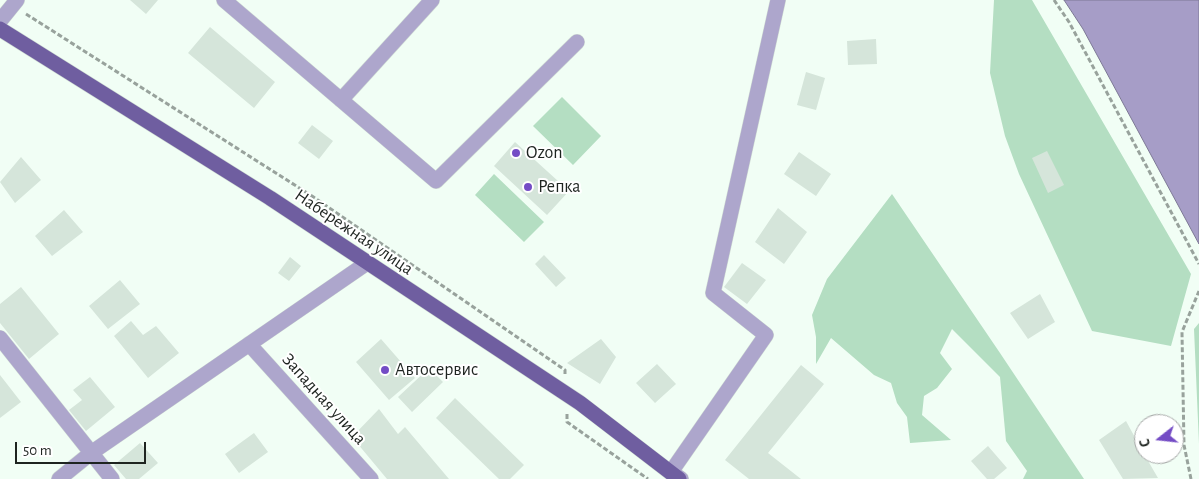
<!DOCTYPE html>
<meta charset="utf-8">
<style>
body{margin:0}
#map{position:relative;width:1199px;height:479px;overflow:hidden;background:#f1fef5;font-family:"Alegreya Sans",sans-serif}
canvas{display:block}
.north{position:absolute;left:1134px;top:414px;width:50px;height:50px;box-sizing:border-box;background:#fff;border:1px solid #a5a7a6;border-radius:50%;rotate:254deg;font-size:14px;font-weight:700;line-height:20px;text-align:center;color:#1e2420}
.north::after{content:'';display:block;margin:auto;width:18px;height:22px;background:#744cc5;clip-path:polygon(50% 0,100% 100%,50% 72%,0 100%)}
.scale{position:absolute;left:15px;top:442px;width:131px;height:22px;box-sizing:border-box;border:2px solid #1e2420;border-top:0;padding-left:6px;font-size:15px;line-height:18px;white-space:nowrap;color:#1e2420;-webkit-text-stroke:4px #fff;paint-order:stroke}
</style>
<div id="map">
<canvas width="1199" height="479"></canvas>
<div class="north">С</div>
<div class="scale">50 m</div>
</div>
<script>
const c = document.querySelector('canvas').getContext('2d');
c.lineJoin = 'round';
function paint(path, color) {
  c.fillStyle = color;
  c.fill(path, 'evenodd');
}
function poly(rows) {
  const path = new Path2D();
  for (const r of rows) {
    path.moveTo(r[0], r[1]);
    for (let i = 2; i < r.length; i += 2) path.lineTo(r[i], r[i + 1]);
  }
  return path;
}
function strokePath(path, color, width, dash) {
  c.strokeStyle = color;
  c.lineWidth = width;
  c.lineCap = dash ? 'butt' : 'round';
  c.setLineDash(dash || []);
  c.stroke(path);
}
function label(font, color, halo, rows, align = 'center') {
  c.font = font + ' "Alegreya Sans",sans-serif';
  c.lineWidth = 4;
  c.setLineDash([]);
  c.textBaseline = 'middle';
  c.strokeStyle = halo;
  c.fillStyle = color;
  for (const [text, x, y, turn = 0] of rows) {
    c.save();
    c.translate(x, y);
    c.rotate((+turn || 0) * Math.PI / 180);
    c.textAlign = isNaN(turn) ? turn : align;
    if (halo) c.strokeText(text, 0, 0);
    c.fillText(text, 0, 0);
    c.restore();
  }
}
paint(poly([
 [994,0,1032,0,1191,274,1171,346,1092,331,1019,174,1005,136,990,73],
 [562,97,601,136,573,165,533,126],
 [494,174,544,222,524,242,475,195],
 [892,194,1000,353,1084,479,1023,479,1027,471,1006,441,1000,377,952,329,940,353,952,369,937,388,924,396,922,415,951,440,910,443,907,417,897,403,891,383,874,375,831,338,816,364,816,337,812,315,827,279],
 [1199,323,1199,444,1194,329]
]), '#b4dec2');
const water = poly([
 [1064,0,1199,0,1199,244,1083,29,1064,0]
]);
paint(water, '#a69dc7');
strokePath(water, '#7d7995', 1);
paint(poly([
 [130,0,158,0,146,14],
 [210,27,275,82,254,108,188,53],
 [876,39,877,64,848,65,847,41],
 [806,72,825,78,816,110,797,105],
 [312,125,333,141,319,159,298,143],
 [515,142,569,191,547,215,494,166],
 [1047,151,1064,185,1048,193,1032,158],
 [799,152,831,174,816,196,784,174],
 [21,157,41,180,15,203,0,182],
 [778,208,807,232,784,264,755,242],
 [64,210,83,232,52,256,35,236],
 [544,255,566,278,556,287,535,264],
 [290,257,301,266,289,281,278,273],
 [742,263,766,280,747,304,724,287],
 [120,280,140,304,108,329,89,306],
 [21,287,59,334,29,359,0,323,0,304],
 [1040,294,1055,322,1028,339,1010,313],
 [131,321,143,335,156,326,179,353,148,378,114,336],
 [381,339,415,378,389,400,356,362],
 [601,339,616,357,600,384,567,363],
 [657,364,676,384,655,403,636,383],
 [801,365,824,384,768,453,801,479,749,479,725,460],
 [429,368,443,382,412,412,398,397],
 [0,375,21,402,0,418],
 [90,377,115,407,86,431,69,410,82,400,73,390],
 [455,398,524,465,510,479,499,479,436,418],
 [379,409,398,434,405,427,449,479,387,479,352,437],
 [1126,421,1144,454,1158,478,1123,479,1099,440],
 [254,433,268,452,239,473,225,454],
 [140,443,158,463,139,479,126,479,114,465],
 [988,446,1007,468,994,479,987,479,971,461]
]), '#d5e5da');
const minor = poly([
 [224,0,436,181,577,42],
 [0,21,17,0],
 [341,100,432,0],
 [0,338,112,479],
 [249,344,371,479],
 [59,479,91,453,367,263],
 [681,479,671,472,766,335,713,293,778,0]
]);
const major = poly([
 [0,29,270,198,580,403,679,479]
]);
strokePath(minor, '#cfdbd3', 16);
strokePath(major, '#cfdbd3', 16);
strokePath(poly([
 [1054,0,1069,22,1199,264],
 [26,14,312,196,565,370,565,375],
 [567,414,567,422,648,479],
 [1191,479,1184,445,1182,332,1199,291]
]), '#98a29c', 3, [5, 2.5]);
strokePath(minor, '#ada6cc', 15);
strokePath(major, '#6f5ea0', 15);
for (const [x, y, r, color] of [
 [516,153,5,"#744cc5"],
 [528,187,5,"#744cc5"],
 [385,370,5,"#744cc5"]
]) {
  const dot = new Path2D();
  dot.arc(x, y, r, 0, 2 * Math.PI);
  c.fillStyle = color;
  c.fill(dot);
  strokePath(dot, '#fff', 2);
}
label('18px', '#1e2420', '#fff', [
 ["Ozon",526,153],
 ["Репка",538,187],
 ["Автосервис",395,370]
], 'left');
label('18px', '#1e2420', '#fff', [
 ["Набережная улица",354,232,34],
 ["Западная улица",324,399,48]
]);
</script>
